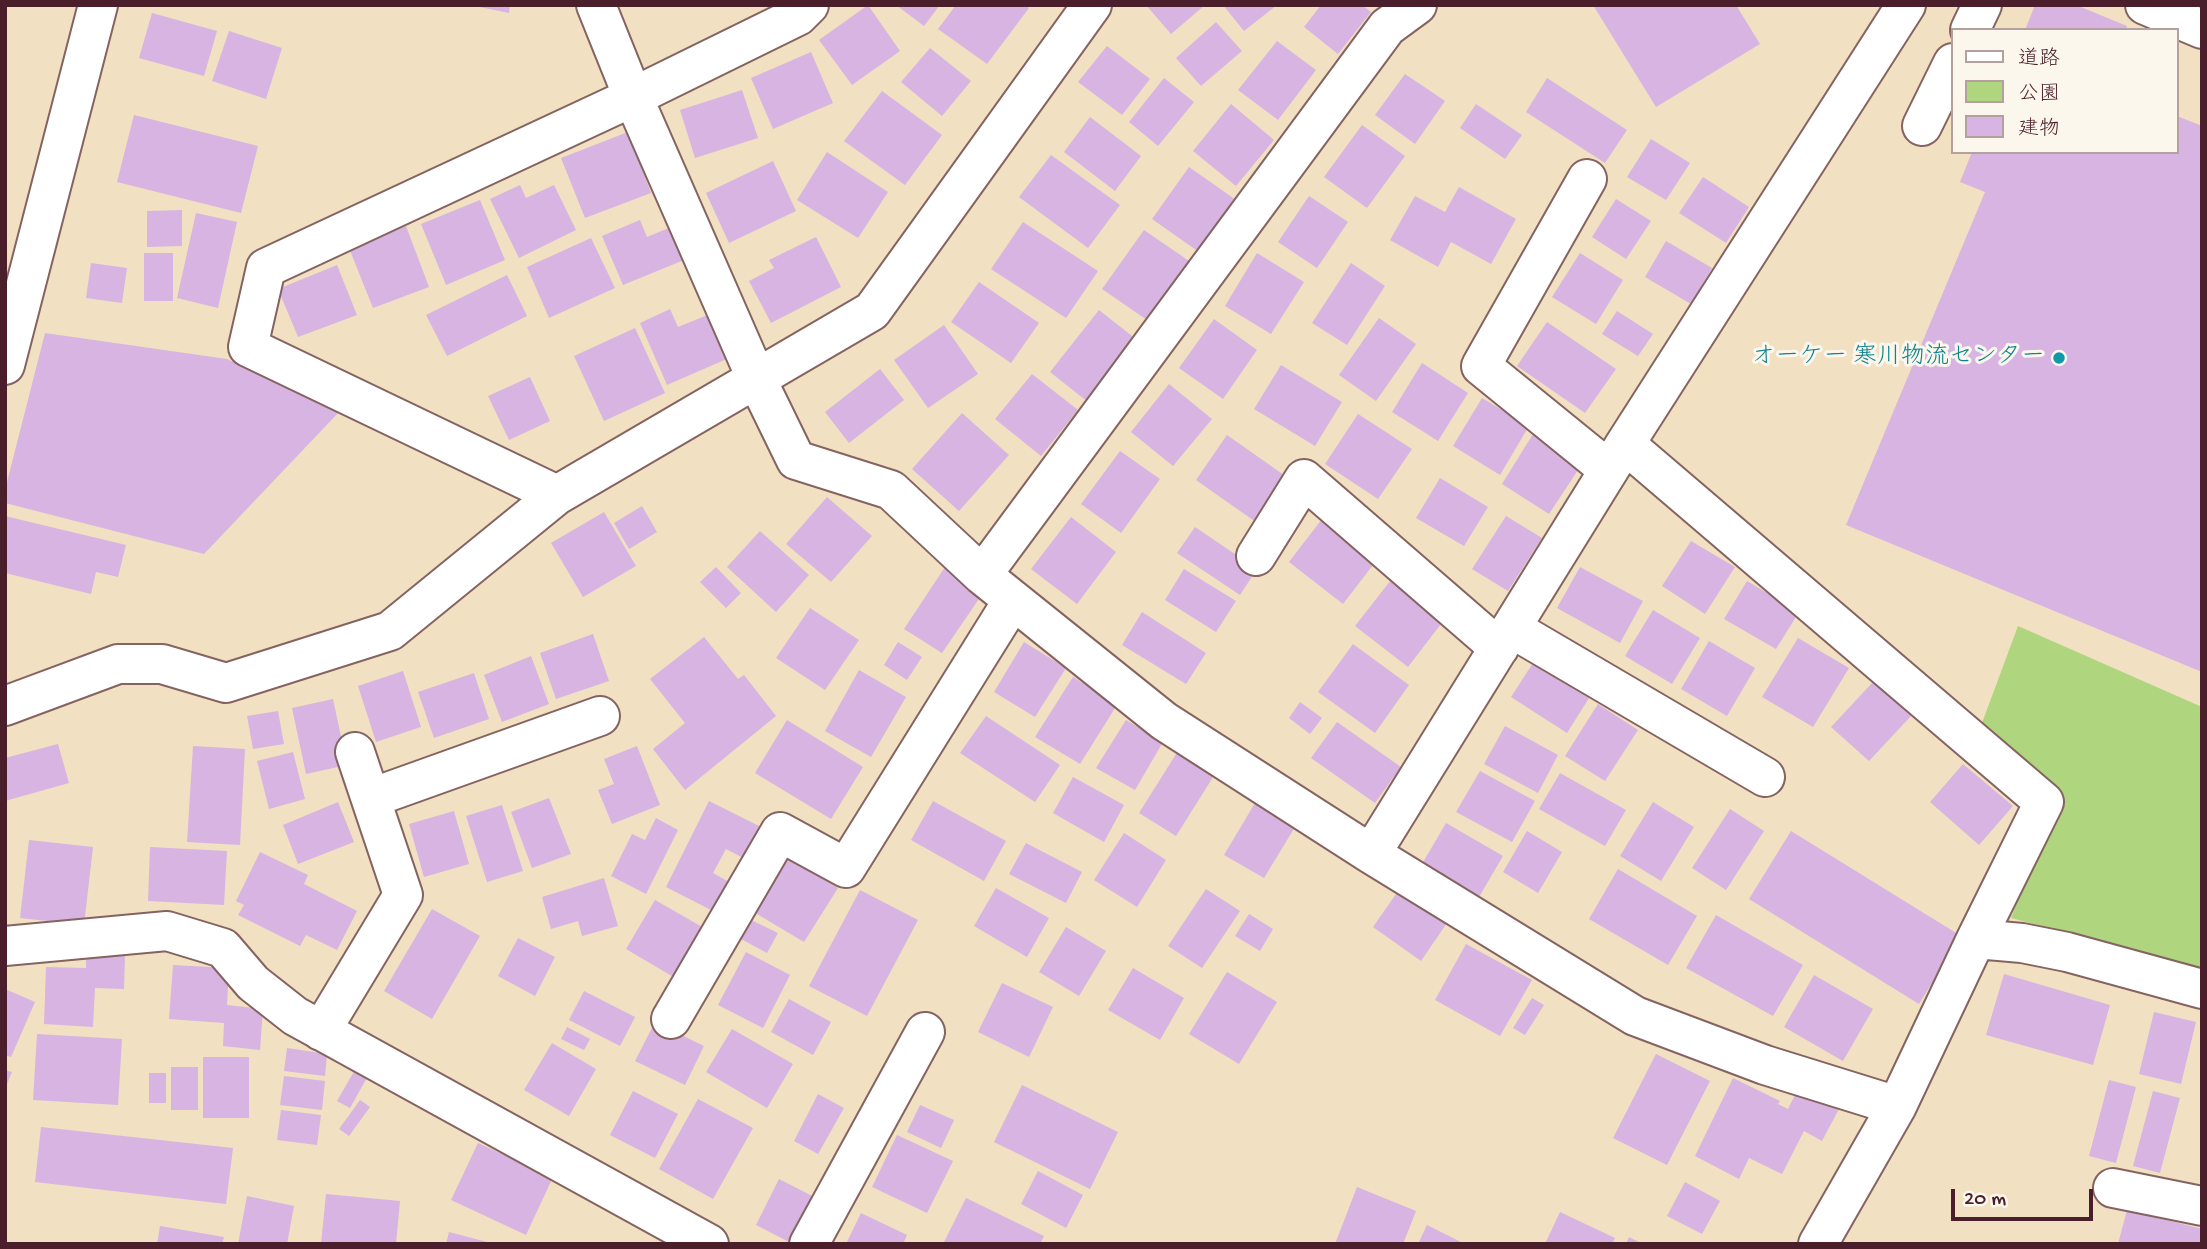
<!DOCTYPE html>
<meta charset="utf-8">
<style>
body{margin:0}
#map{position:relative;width:2207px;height:1249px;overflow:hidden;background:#f2e0c2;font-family:"Gochi Hand","Klee One",sans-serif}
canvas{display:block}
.frame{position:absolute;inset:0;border:7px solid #4a1f2b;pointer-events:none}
.legend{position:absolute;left:1951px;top:28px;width:228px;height:126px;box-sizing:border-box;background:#fbf7ec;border:2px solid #b4a19f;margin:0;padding:9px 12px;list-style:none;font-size:21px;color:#4a1f2b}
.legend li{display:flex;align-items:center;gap:14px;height:35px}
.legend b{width:35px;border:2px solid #b4a19f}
.scale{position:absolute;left:1951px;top:1189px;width:142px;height:32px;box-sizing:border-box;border:4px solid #4a1f2b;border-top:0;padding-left:9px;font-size:21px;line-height:24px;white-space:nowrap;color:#4a1f2b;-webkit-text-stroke:5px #fbf7ec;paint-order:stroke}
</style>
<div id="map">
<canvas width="2207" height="1249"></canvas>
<div class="frame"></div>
<ul class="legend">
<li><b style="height:9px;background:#fff"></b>道路</li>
<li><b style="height:19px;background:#afd57f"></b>公園</li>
<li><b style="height:19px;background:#d7b4e2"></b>建物</li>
</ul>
<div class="scale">20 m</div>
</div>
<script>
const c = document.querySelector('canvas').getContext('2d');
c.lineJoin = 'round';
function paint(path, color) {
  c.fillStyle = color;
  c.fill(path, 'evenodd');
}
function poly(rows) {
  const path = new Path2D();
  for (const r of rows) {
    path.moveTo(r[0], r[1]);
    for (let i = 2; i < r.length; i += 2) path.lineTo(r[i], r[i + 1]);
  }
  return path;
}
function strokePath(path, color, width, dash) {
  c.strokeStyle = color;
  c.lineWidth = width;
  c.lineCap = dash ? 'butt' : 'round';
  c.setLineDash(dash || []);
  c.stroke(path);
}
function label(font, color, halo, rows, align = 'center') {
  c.font = font + ' "Gochi Hand","Klee One",sans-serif';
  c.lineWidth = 6;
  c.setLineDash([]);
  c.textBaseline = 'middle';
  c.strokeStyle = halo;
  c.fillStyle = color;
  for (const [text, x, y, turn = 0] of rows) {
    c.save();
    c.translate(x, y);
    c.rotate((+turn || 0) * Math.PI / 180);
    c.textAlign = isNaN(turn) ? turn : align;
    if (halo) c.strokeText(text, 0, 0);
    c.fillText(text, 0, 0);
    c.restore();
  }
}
paint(poly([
 [2018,626,2202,707,2202,968,2011,918,2061,790,1982,723]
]), '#afd57f');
paint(poly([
 [470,5,510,5,509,13],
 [868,5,900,51,852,85,819,40],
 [896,5,940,5,924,26],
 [956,5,1025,5,1029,8,987,64,938,29],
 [1146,5,1205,5,1171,34],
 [1223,5,1277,5,1244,31],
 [1321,5,1362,5,1371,12,1338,54,1304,27],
 [1593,5,1736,5,1760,44,1656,107],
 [2035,5,2076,5,2127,26,2126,30,2025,30],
 [152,13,217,31,204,76,139,58],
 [1216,22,1242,51,1201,86,1176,58],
 [229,31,282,48,266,99,212,81],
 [1277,41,1316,70,1278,120,1238,90],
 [1107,46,1150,79,1122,115,1078,82],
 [930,48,971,81,942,116,901,82],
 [811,52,833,103,773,129,751,78],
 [1405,74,1445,101,1415,144,1375,115],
 [1164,78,1194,102,1158,146,1129,122],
 [1547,78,1627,130,1605,163,1526,112],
 [742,90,758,138,695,158,680,110],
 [882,91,942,135,905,185,844,141],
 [1231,104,1274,140,1236,186,1193,151],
 [1476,104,1522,135,1505,159,1460,128],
 [134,115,258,146,241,213,117,182],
 [2177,116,2202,126,2202,672,1846,525,1985,192,1960,182,1972,152,2177,152],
 [1090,117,1141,156,1115,191,1064,152],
 [1362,125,1405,156,1367,208,1324,177],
 [628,132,651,193,585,218,561,158],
 [1651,139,1690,163,1666,200,1627,177],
 [827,152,888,192,858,238,797,200],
 [1051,155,1120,205,1088,248,1019,197],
 [773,161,796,211,729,243,706,193],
 [1189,167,1236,200,1199,252,1152,219],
 [1703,177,1749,207,1726,243,1679,213],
 [520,185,526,198,554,185,576,230,519,258,490,199],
 [1459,187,1516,219,1491,264,1451,242,1438,267,1390,240,1415,196,1445,212],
 [1309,196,1348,222,1317,268,1278,242],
 [1616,199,1651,221,1626,259,1592,237],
 [480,200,505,260,446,285,421,224],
 [182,210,182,246,147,247,147,211],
 [196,213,237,222,218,308,177,298],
 [640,220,647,237,671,227,684,260,623,285,602,236],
 [1023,222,1098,271,1066,318,991,269],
 [406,226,429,287,373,308,349,248],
 [1144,230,1189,261,1147,320,1102,289],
 [816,237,841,287,771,323,749,281,774,268,769,260],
 [591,238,615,288,549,318,527,267],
 [1666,241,1712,268,1691,304,1645,277],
 [144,253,173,253,173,301,144,301],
 [1257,253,1304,282,1271,334,1225,306],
 [1580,253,1623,280,1596,324,1552,297],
 [91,263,127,268,122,303,86,298],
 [1351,263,1385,286,1347,345,1312,323],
 [337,265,357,315,298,337,278,289],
 [507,275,527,316,447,356,426,315],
 [979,282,1039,323,1011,363,951,322],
 [670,309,678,327,710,314,729,358,667,385,640,323],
 [1099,310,1137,340,1088,402,1050,372],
 [1617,311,1653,334,1638,356,1602,334],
 [1379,318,1416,344,1376,401,1339,375],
 [1214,319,1257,350,1223,399,1179,368],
 [1547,322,1616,369,1585,413,1517,366],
 [944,325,978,374,928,408,894,360],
 [635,328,665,393,604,421,574,356],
 [45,333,227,359,340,411,204,554,5,503,5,490],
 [1422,363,1468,393,1438,441,1392,412],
 [1281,365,1342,402,1315,446,1254,409],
 [880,369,904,400,849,443,825,412],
 [1032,374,1078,410,1041,456,995,419],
 [530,377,550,421,509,440,488,396],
 [1169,384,1212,419,1173,466,1131,432],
 [1482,398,1529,426,1500,475,1453,446],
 [962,413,1009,455,959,511,912,469],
 [1358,414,1412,449,1378,499,1325,464],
 [1533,434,1582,464,1549,514,1502,484],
 [1227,435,1291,480,1260,525,1196,480],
 [1120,451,1160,479,1121,533,1081,504],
 [1440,478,1488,507,1464,546,1416,518],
 [827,497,872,536,831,582,786,544],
 [642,506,657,532,629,549,614,523],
 [604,512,636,566,583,597,551,543],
 [5,516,126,545,118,577,96,572,91,594,5,573],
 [1506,516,1542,538,1508,591,1472,569],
 [1071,517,1116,552,1077,604,1031,569],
 [1322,519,1376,561,1343,604,1289,562],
 [1195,527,1257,569,1240,595,1177,553],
 [760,531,809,575,776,612,727,567],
 [1691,541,1735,567,1705,614,1662,586],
 [947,564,985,590,942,653,904,629],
 [716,567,741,593,726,608,700,582],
 [1580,567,1643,601,1620,643,1557,608],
 [1184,569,1236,601,1216,632,1165,600],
 [1391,580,1444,620,1408,667,1355,626],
 [1747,581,1799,612,1776,649,1724,619],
 [810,608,859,640,825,690,776,658],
 [1653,610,1700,638,1672,684,1625,656],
 [1142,612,1206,653,1186,684,1122,645],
 [593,634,609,681,556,699,540,653],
 [704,637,738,679,744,675,776,716,685,790,653,749,685,723,650,679],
 [1798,638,1849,668,1813,727,1762,697],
 [1709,641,1755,668,1727,716,1681,689],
 [898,642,922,657,907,680,884,665],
 [1024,642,1066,668,1035,717,994,692],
 [1353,644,1409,685,1375,733,1318,692],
 [531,656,549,704,502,722,484,675],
 [1533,663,1589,698,1567,733,1511,697],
 [859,670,906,697,871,757,825,731],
 [403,671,421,727,376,742,358,686],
 [474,673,489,719,434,738,418,692],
 [1073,677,1117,705,1080,764,1035,737],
 [1873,682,1911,716,1869,761,1831,727],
 [333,699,347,765,306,774,292,708],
 [1300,702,1322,718,1310,734,1289,718],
 [1598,704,1638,730,1605,781,1565,756],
 [278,711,284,744,253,749,247,716],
 [986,716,1060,765,1035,802,960,753],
 [787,720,863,767,831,819,755,773],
 [1126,720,1163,742,1135,790,1096,768],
 [1337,722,1401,767,1375,803,1311,758],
 [1505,726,1558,755,1538,793,1484,764],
 [58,744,69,783,5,801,5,758],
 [193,746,245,749,240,845,187,842],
 [637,746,660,805,612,824,598,790,614,784,604,759],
 [1178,751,1215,774,1176,836,1139,813],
 [293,752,305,799,269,809,257,761],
 [1963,764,2013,806,1979,845,1930,802],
 [1480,771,1535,801,1512,842,1456,812],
 [1560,773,1626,810,1605,846,1539,809],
 [1073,777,1124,805,1104,842,1053,813],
 [549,798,571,854,532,868,511,812],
 [709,801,761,827,745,859,726,849,713,873,729,882,715,912,666,887],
 [933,801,1006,841,984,881,911,840],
 [338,802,354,842,298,864,283,825],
 [1653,802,1694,827,1661,881,1620,856],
 [1255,803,1295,827,1264,878,1224,855],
 [502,805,523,871,487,882,466,816],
 [1730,809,1764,831,1726,890,1692,868],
 [454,811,469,864,424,877,409,824],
 [656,818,678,830,646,894,611,876,632,834,645,840],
 [1446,823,1503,856,1479,897,1422,864],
 [1527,831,1562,852,1538,893,1503,872],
 [1791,831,1961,936,1919,1004,1749,899],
 [1124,833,1166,860,1137,907,1094,880],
 [29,840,93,847,84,925,20,918],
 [1026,843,1082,872,1066,903,1009,874],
 [150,847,227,851,224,905,148,901],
 [260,852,308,875,304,884,357,911,337,950,306,935,300,946,238,915,244,905,236,901],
 [786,856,838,888,804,942,752,911],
 [1618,869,1697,916,1668,965,1589,919],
 [604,878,618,926,582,936,578,921,551,929,542,897],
 [1403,884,1451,917,1421,961,1373,927],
 [996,888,1049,918,1027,957,974,926],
 [1206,889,1240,911,1202,968,1168,946],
 [860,890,918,920,867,1016,809,986],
 [655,900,711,932,682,982,626,949],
 [432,909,480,936,432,1019,384,991],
 [1249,914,1273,929,1260,951,1235,936],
 [1716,915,1803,965,1773,1016,1686,968],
 [751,920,778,933,767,953,741,939],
 [1066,927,1106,951,1079,996,1039,972],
 [518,938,555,957,535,996,498,976],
 [1466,944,1532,980,1500,1036,1435,1000],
 [746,952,790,975,763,1028,718,1005],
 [86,953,125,955,124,989,95,988,93,1027,44,1024,46,967,86,968],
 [173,965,229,968,227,1005,263,1009,260,1050,223,1046,224,1023,169,1019],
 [1133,968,1184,998,1160,1040,1108,1010],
 [1227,972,1277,1002,1239,1064,1189,1034],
 [2004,974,2110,1005,2093,1065,1986,1035],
 [1814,975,1873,1009,1843,1061,1784,1027],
 [1002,983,1053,1007,1029,1057,978,1032],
 [5,989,35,1002,11,1057,5,1055],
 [584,991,635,1017,620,1046,569,1020],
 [1532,998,1544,1005,1525,1035,1513,1028],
 [789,999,831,1022,813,1055,771,1032],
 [2154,1012,2196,1022,2181,1084,2139,1074],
 [655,1022,704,1046,685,1085,635,1061],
 [567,1027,590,1039,584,1050,561,1039],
 [732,1029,793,1064,767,1108,706,1072],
 [37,1034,122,1039,118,1105,33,1100],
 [552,1043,596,1069,569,1116,524,1090],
 [287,1048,327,1054,325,1076,284,1071],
 [1656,1054,1710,1081,1667,1165,1613,1138],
 [203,1057,249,1057,249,1118,203,1118],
 [171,1067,198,1067,198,1110,171,1110],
 [356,1068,368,1076,350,1108,337,1101],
 [5,1070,12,1072,5,1089],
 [149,1073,166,1073,166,1103,149,1103],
 [284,1076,325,1081,322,1110,280,1105],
 [1733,1078,1780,1101,1778,1104,1788,1109,1799,1087,1840,1107,1822,1141,1804,1131,1782,1174,1749,1158,1739,1179,1695,1156],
 [2109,1080,2136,1087,2116,1163,2089,1156],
 [1022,1085,1118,1132,1090,1189,994,1142],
 [633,1091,678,1114,655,1158,610,1135],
 [2153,1091,2180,1098,2160,1173,2133,1166],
 [818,1094,844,1108,818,1154,794,1141],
 [698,1099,753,1128,713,1199,659,1169],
 [360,1100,370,1107,349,1136,339,1129],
 [920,1105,954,1120,941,1148,907,1132],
 [281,1110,321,1115,317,1145,277,1140],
 [41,1127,233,1148,226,1204,35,1182],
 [897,1135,953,1161,927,1213,872,1187],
 [478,1143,553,1177,526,1235,451,1200],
 [1038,1171,1083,1195,1066,1228,1021,1204],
 [779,1179,824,1202,793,1244,756,1225],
 [1685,1182,1720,1201,1702,1234,1667,1216],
 [1357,1187,1416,1211,1403,1244,1335,1244],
 [326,1194,400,1201,396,1244,321,1244],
 [247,1196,294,1206,287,1244,238,1244],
 [966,1198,1044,1236,1040,1244,943,1244],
 [2127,1210,2202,1229,2202,1244,2118,1244],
 [1560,1212,1615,1238,1612,1244,1545,1244],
 [861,1213,907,1235,903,1244,846,1244],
 [1427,1225,1465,1244,1418,1244],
 [160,1226,224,1237,222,1244,157,1244],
 [449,1232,491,1243,491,1244,446,1244],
 [1629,1237,1643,1244,1626,1244]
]), '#d7b4e2');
const minor = poly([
 [596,5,633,97,757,380,796,460,891,490,982,575,1164,721,1371,854,1635,1016,1765,1065,1897,1106],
 [2145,5,2202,29],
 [1970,30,1982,5],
 [1922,126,1953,63],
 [1587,179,1481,366,1609,470],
 [5,365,98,5],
 [557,495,248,347,266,268,633,97,798,16,809,5],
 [1256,556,1304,479,1499,648],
 [982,575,1387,27,1417,5],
 [1511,628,1765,777],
 [5,706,118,664,162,664,226,683,390,631,557,495,872,311,1092,5],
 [371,798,600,716],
 [1371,854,1625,444],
 [1976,939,2022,943,2067,952,2202,989],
 [5,946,167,931,223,948,253,983,295,1016,709,1244],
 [671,1019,780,832,846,868,1013,600],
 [321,1031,403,895,355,752],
 [2113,1188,2202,1206],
 [809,1244,925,1032],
 [1818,1244,1897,1106,1976,939,2044,802,1625,444,1906,5]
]);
strokePath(minor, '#856360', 42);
strokePath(minor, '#fff', 38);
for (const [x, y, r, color] of [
 [2059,358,7,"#0f9aa8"]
]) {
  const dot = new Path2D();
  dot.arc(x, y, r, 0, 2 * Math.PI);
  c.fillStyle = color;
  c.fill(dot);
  strokePath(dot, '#fbf7ec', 2.5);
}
label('24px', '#0d838f', '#fbf7ec', [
 ["オーケー 寒川物流センター",2045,358]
], 'right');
</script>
